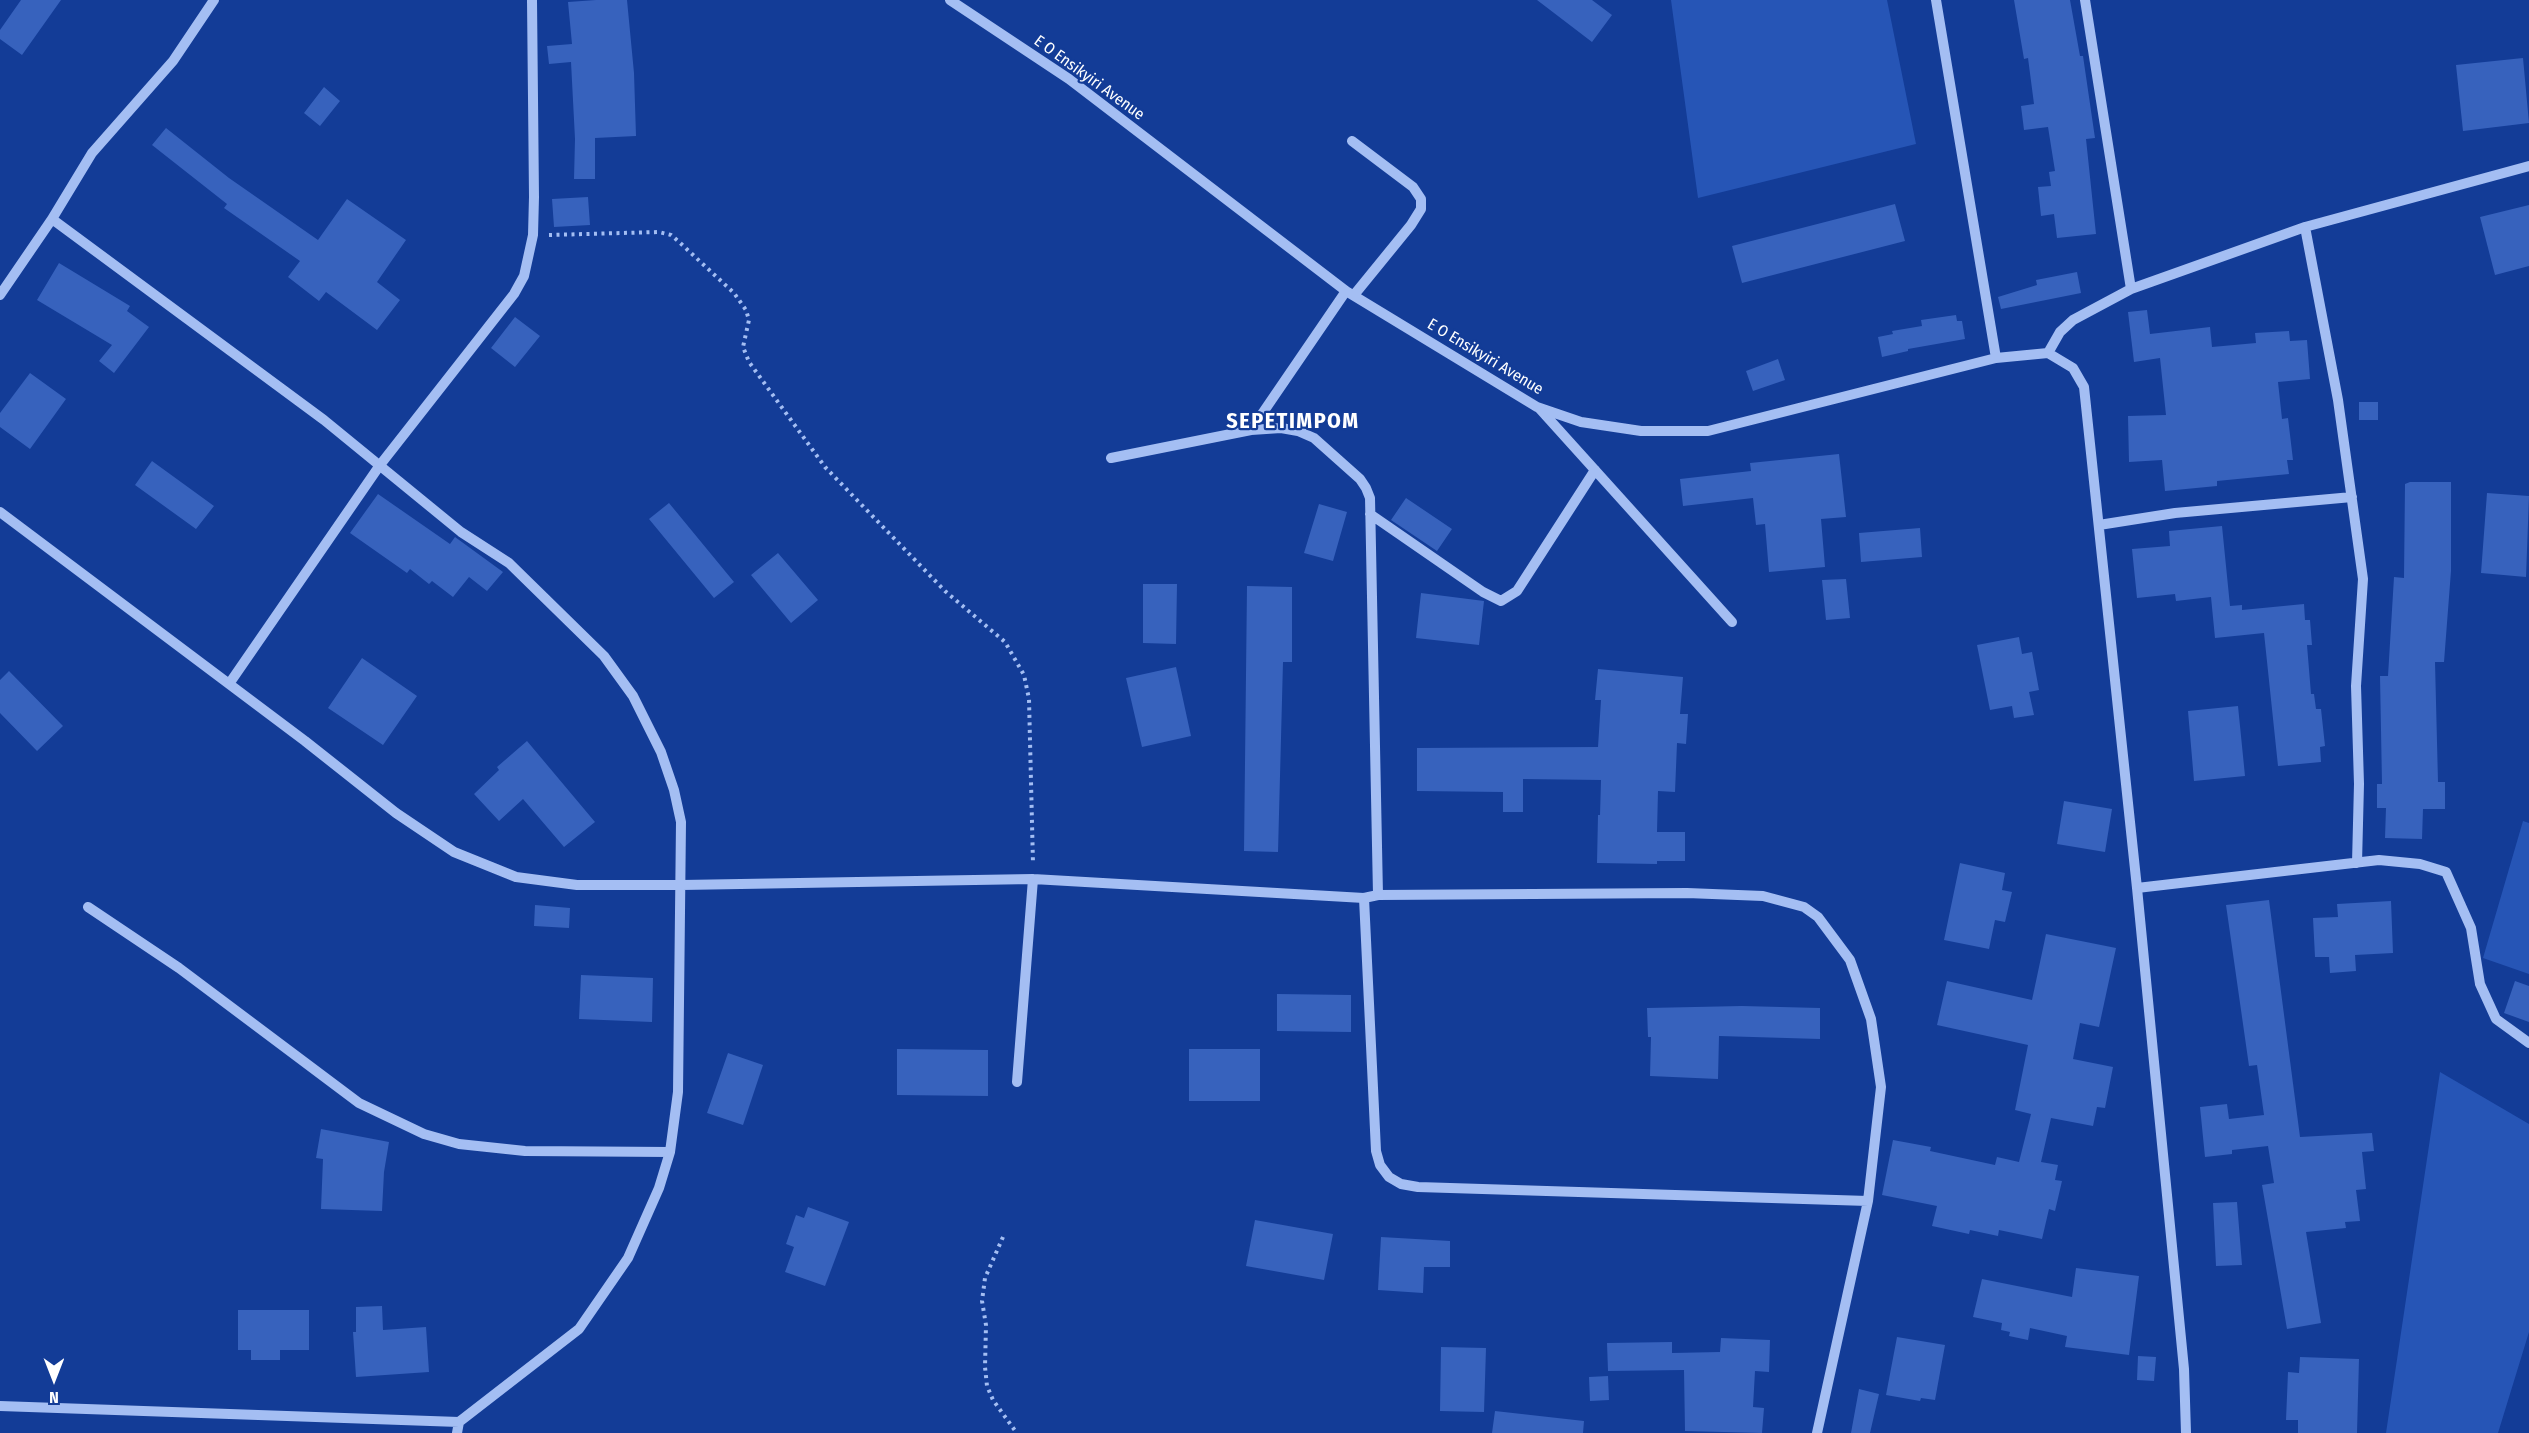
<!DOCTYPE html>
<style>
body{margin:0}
#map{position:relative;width:2529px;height:1433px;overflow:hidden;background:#133c97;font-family:"Fira Sans Condensed",sans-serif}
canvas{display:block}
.north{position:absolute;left:24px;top:1349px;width:60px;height:60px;-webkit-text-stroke:4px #133c97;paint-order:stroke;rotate:180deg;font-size:16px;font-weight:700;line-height:24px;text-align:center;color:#fff}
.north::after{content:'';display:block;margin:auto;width:21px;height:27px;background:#fff;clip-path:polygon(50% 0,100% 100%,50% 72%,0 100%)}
</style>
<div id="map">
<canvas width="2529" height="1433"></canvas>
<div class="north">N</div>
</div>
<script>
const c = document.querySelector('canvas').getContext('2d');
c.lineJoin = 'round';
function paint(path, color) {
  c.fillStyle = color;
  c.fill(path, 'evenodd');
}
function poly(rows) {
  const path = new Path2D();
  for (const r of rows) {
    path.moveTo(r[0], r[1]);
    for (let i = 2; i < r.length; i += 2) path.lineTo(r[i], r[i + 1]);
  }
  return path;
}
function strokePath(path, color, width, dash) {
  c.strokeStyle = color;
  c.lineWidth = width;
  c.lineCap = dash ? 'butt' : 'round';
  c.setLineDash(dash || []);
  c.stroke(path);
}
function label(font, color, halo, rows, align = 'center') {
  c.font = font + ' "Fira Sans Condensed",sans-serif';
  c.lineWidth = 4.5;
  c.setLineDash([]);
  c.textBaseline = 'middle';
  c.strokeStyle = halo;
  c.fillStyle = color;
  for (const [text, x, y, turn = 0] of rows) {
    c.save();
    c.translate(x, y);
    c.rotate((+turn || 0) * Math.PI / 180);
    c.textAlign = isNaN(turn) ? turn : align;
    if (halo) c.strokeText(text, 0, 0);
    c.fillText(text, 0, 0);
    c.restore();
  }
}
paint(poly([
 [1671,0,1887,0,1916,144,1698,198],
 [2523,821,2529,823,2529,974,2483,958],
 [2440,1072,2529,1124,2529,1332,2498,1433,2386,1433]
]), '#2655b6');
paint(poly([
 [21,0,61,0,22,55,0,39,0,30],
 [596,0,627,0,634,73,636,136,595,138,595,179,574,179,575,139,571,62,549,64,547,46,572,44,568,2],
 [1537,0,1592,0,1612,15,1592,42],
 [2014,0,2070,0,2080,56,2083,56,2095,138,2086,139,2096,234,2057,238,2054,214,2041,216,2038,187,2051,186,2049,172,2055,171,2048,127,2024,130,2021,106,2034,104,2028,58,2024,59],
 [2523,58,2529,123,2463,131,2456,65],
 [324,87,340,101,320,126,304,113],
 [166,128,229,178,318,240,347,199,406,240,377,282,400,300,377,330,326,292,319,301,288,277,300,261,224,208,227,204,152,145],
 [588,197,590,225,554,227,552,199],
 [1895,204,1905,241,1742,283,1732,246],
 [2529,205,2529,266,2495,275,2480,217],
 [59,263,130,306,127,311,149,327,114,373,99,361,112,345,37,300],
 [2077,272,2081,293,2001,309,1998,297,2037,285,2036,280],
 [2147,310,2150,334,2210,327,2212,347,2256,343,2255,333,2289,331,2290,341,2307,340,2310,379,2278,382,2282,419,2288,418,2293,460,2287,460,2289,474,2217,481,2217,486,2165,491,2162,460,2129,462,2128,416,2166,415,2160,358,2134,362,2128,312],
 [1956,315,1957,321,1962,321,1965,339,1908,349,1908,351,1882,357,1878,337,1893,334,1892,331,1922,326,1921,320],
 [515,317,540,336,515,367,491,348],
 [1778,359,1785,380,1753,391,1746,371],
 [30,373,66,399,30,449,0,427,0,413],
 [2359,402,2378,402,2378,420,2359,420],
 [1839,454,1846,517,1821,519,1825,567,1769,572,1765,524,1756,525,1753,498,1683,506,1680,479,1751,471,1750,463],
 [152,461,214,506,196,529,135,485],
 [2410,482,2451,482,2451,571,2444,662,2435,662,2438,782,2445,782,2445,809,2423,809,2422,839,2385,838,2386,808,2377,808,2377,784,2382,784,2380,676,2388,676,2394,577,2404,578,2405,484],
 [2487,493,2529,496,2526,577,2481,573],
 [378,494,450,544,455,537,503,572,487,591,469,577,453,597,432,581,429,584,410,569,407,573,350,533],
 [1406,498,1452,529,1437,551,1391,520],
 [669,503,734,582,714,598,649,519],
 [1319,504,1347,512,1333,561,1304,553],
 [2222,526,2230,606,2242,605,2242,610,2304,604,2305,620,2310,620,2312,645,2307,645,2311,694,2314,694,2316,709,2321,709,2325,746,2320,747,2321,762,2278,766,2264,633,2215,638,2211,597,2176,601,2175,594,2137,598,2132,549,2170,546,2169,531],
 [1920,528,1922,557,1861,562,1859,533],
 [778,553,818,600,791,623,751,575],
 [1846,579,1850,618,1826,620,1822,580],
 [1143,584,1177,584,1176,644,1143,643],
 [1247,586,1292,587,1292,662,1283,662,1278,852,1244,851],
 [1421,593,1484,601,1479,645,1416,638],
 [2019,637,2022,654,2032,652,2039,690,2029,692,2034,715,2014,718,2012,706,1990,710,1977,645],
 [362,658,417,696,383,745,328,708],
 [1176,667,1191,736,1142,747,1126,678],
 [1598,669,1683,677,1680,714,1688,714,1686,744,1677,743,1675,792,1658,791,1657,832,1685,832,1685,861,1657,861,1657,864,1597,863,1598,815,1600,815,1601,780,1523,779,1523,812,1503,812,1503,792,1417,791,1417,748,1598,747,1601,700,1595,700],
 [9,671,63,726,37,751,0,713,0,680],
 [2238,706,2245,776,2194,781,2188,711],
 [527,741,595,822,564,847,523,799,499,821,474,794,499,770,497,767],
 [2064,801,2112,809,2105,852,2057,844],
 [1960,863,2005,873,2002,890,2012,892,2005,922,1995,920,1989,949,1944,940],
 [2269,900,2300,1137,2372,1133,2374,1151,2362,1152,2366,1189,2356,1190,2360,1221,2345,1222,2346,1228,2306,1232,2321,1323,2287,1329,2262,1185,2274,1183,2268,1146,2232,1150,2232,1154,2205,1157,2200,1107,2227,1104,2229,1119,2264,1115,2257,1065,2249,1066,2226,905],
 [2391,901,2393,953,2355,955,2356,971,2330,973,2329,957,2315,957,2313,918,2338,917,2337,904],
 [535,905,570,908,569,928,534,926],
 [2046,934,2116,948,2099,1027,2080,1023,2073,1059,2113,1067,2105,1108,2097,1107,2093,1126,2051,1118,2041,1162,2058,1165,2055,1180,2062,1181,2055,1211,2049,1209,2042,1239,1999,1230,1998,1236,1970,1230,1969,1234,1932,1226,1937,1206,1882,1195,1893,1140,1931,1147,1930,1151,1995,1165,1997,1157,2019,1162,2031,1114,2015,1110,2028,1045,1937,1025,1947,981,2032,1000],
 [581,975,653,978,652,1022,579,1019],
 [2515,981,2529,986,2529,1022,2504,1013],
 [1277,994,1351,995,1351,1032,1277,1031],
 [1742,1006,1820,1008,1820,1039,1719,1036,1718,1079,1650,1076,1651,1037,1648,1037,1647,1008],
 [897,1049,988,1050,988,1096,897,1095],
 [1189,1049,1260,1049,1260,1101,1189,1101],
 [728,1053,763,1065,743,1125,707,1113],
 [321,1129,389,1142,384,1172,382,1211,321,1209,323,1159,316,1158],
 [2237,1202,2242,1265,2216,1266,2213,1203],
 [808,1207,849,1222,825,1286,785,1272,794,1247,786,1244,796,1215,804,1218],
 [1255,1220,1333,1234,1324,1280,1246,1266],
 [1381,1237,1450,1241,1450,1267,1424,1267,1423,1293,1378,1290],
 [2076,1268,2139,1276,2129,1355,2065,1347,2067,1336,2030,1328,2028,1340,2009,1336,2010,1332,2001,1330,2002,1323,1973,1317,1982,1279,2072,1297],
 [382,1306,383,1330,426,1327,429,1372,356,1377,353,1332,356,1332,356,1307],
 [238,1310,309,1310,309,1350,280,1350,280,1360,251,1360,251,1350,238,1350],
 [1897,1337,1945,1345,1935,1400,1921,1398,1920,1401,1886,1395],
 [1721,1338,1770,1340,1769,1372,1755,1371,1753,1407,1764,1408,1762,1433,1685,1431,1684,1370,1608,1371,1607,1343,1672,1342,1672,1353,1720,1352],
 [1441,1347,1486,1348,1484,1412,1440,1411],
 [2138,1356,2156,1357,2154,1381,2137,1380],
 [2300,1357,2359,1359,2357,1433,2298,1433,2298,1420,2286,1420,2288,1372,2299,1373],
 [1608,1376,1609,1400,1590,1401,1589,1377],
 [1859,1389,1879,1394,1870,1433,1851,1433],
 [1495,1411,1584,1421,1583,1433,1492,1433]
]), '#3762bd');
strokePath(poly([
 [549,235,659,232,671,235,678,241,734,293,746,310,749,320,743,347,749,362,825,467,945,591,1005,642,1024,675,1029,699,1033,864],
 [1003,1237,985,1278,982,1301,986,1325,985,1367,987,1386,993,1400,1016,1432]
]), '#a4bef3', 4, [3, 4.5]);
strokePath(poly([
 [950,0,1069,79,1346,291,1537,407,1581,422,1641,431,1708,431,1996,358,2048,353,2073,368,2084,387,2137,888,2184,1369,2186,1433],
 [1936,0,1996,358],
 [2085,0,2131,289],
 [1352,141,1413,187,1421,199,1421,209,1411,225,1354,295],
 [52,219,324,420,461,532,509,563,604,656,633,696,661,752,674,790,681,822,678,1092,670,1152,659,1188,628,1258,579,1329,459,1422,457,1433],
 [2305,227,2338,400,2363,579,2356,686,2359,784,2357,863],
 [0,295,52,219,92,153,173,61,214,0],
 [2048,353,2060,332,2073,320,2131,289,2305,227,2529,166],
 [1539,408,1732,622],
 [1251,430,1346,291],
 [1111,458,1251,430,1281,428,1298,431,1314,438,1360,479,1366,488,1370,498,1378,895],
 [0,512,305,741,396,813,454,852,516,877,577,885,682,885,1033,879,1364,898,1378,895,1687,893,1763,896,1804,907,1818,917,1850,960,1871,1019,1881,1087,1868,1201,1817,1433],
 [1370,514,1483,592,1501,601,1517,591,1595,470],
 [2099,525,2175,513,2352,497],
 [229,684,380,465,514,294,524,276,533,235,534,197,532,0],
 [2137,888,2379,860,2420,864,2446,872,2471,928,2480,984,2496,1019,2529,1043],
 [1364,898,1376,1151,1380,1165,1389,1177,1401,1184,1418,1187,1868,1201],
 [88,907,179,968,359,1103,424,1134,459,1144,525,1151,670,1152],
 [1017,1082,1033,879],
 [0,1406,459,1422]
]), '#a4bef3', 10);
label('16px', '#fff', '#133c97', [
 ["E O Ensikyiri Avenue",1089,78,36],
 ["E O Ensikyiri Avenue",1485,357,31]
]);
c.letterSpacing = '1.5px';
label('bold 22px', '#fff', '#133c97', [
 ["SEPETIMPOM",1293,422]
]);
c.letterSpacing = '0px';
</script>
